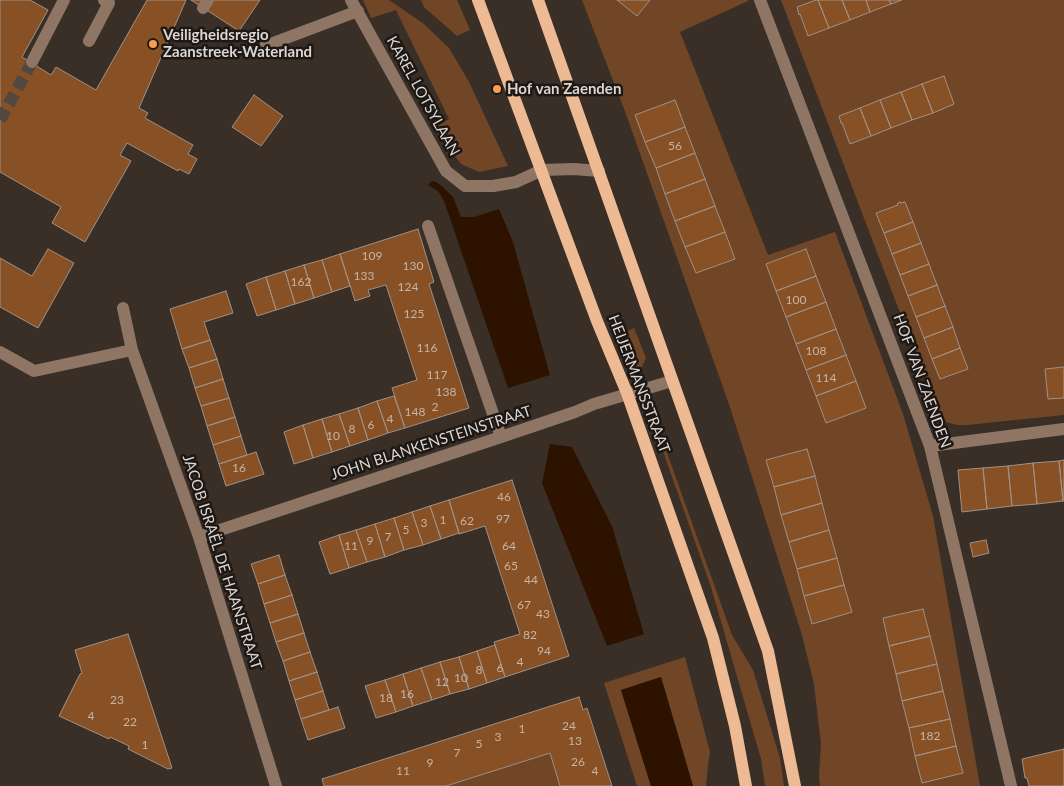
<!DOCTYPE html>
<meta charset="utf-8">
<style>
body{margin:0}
canvas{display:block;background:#392f27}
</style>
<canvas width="1064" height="786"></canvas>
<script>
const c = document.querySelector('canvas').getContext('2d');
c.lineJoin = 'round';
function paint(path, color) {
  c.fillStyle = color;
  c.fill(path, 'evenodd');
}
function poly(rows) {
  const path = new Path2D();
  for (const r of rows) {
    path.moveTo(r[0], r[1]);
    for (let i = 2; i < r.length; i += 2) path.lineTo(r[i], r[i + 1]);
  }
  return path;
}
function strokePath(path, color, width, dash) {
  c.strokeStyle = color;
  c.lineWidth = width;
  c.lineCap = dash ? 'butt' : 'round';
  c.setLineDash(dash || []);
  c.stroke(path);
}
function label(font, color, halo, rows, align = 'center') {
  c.font = font + ' Lato,sans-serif';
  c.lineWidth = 5;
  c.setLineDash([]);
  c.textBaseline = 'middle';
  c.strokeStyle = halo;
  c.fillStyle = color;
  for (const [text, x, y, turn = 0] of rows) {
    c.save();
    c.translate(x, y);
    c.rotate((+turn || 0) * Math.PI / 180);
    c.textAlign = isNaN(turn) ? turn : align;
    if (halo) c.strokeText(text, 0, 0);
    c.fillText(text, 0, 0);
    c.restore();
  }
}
paint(poly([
 [363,0,389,0,424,24,449,48,469,82,508,166,479,172,461,164,434,128,449,119,396,10,371,18],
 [421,0,457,0,470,30,457,36,424,7],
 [582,0,748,0,748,1,680,32,768,255,835,232,903,414,933,516,980,786,820,786,819,775,821,744,814,684,802,635,730,407,626,114],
 [781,0,1064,0,1064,415,967,425,957,425,946,422,937,410],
 [634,328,646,358,642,367,635,370,620,335],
 [656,422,732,635,753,670,780,758,784,786,765,786,761,759,711,587,653,423],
 [685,657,710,752,708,765,706,786,693,786,661,677,621,690,651,786,637,786,604,683],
 [550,753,560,786,446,786]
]), '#704626');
paint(poly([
 [432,181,436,182,443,187,453,197,461,217,474,217,499,209,513,242,550,375,508,388,444,201,438,191,428,185],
 [550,444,572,447,612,526,644,634,607,646,542,483],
 [661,677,693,786,651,786,621,690]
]), '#2d1200');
const building = poly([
 [0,0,30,0,48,10,22,57,51,75,56,67,96,90,147,0,186,0,139,108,148,113,145,118,193,145,188,154,197,159,189,174,179,169,178,171,127,143,120,155,131,161,85,242,52,223,61,207,0,172,0,0],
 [191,0,260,0,239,31,191,0],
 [617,0,650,0,637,16,617,0],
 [816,0,818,0,829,28,808,36,800,14,799,15,797,7,816,0],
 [818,0,842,0,850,20,829,28,818,0],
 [842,0,866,0,870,12,850,20,842,0],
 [866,0,889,0,891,4,870,12,866,0],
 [889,0,902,0,891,4,889,0],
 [944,76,954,104,933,113,922,84,944,76],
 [922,84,933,113,912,120,901,92,922,84],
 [901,92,912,120,891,128,880,100,901,92],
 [254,95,283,116,261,146,232,127,254,95],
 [675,100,685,127,645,142,635,115,675,100],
 [880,100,891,128,871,136,860,108,880,100],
 [860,108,871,136,850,144,842,123,841,123,839,116,860,108],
 [685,127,695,153,656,168,645,142,685,127],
 [695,153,705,179,665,194,656,168,695,153],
 [705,179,715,206,675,221,665,194,705,179],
 [900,202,901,203,905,202,913,222,884,233,876,213,898,205,897,204,900,202],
 [715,206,725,232,685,247,675,221,715,206],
 [913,222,921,243,892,254,884,233,913,222],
 [418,229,434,282,429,284,469,408,405,428,392,388,417,380,386,285,368,290,370,296,355,301,340,254,418,229],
 [725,232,735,259,696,273,685,247,725,232],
 [921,243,929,264,900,275,892,254,921,243],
 [48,249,74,263,38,328,0,307,0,258,32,276,48,249],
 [806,249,816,276,776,291,766,264,806,249],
 [340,254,350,286,332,292,322,260,340,254],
 [322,260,332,292,314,298,304,265,322,260],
 [929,264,937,285,908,296,900,275,929,264],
 [304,265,314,298,295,304,285,271,304,265],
 [285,271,295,304,276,310,266,277,285,271],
 [816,276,826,302,786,317,776,291,816,276],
 [266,277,276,310,257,316,246,284,266,277],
 [937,285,945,306,916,317,908,296,937,285],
 [226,291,233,313,204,322,210,340,182,349,170,309,226,291],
 [826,302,836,329,796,344,786,317,826,302],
 [945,306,953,327,924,338,916,317,945,306],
 [953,327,960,348,932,359,924,338,953,327],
 [836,329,846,355,806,370,796,344,836,329],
 [210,340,217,359,189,368,182,349,210,340],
 [960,348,968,369,940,379,932,359,960,348],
 [846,355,856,381,816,396,806,370,846,355],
 [217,359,223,379,195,388,189,368,217,359],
 [1064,367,1064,398,1048,399,1045,369,1064,367],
 [223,379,229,398,201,406,195,388,223,379],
 [856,381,866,408,826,423,816,396,856,381],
 [394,396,405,428,388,433,377,401,394,396],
 [229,398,235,417,207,426,201,406,229,398],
 [377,401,388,433,368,440,358,408,377,401],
 [358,408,368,440,350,446,339,414,358,408],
 [339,414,350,446,332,452,322,419,339,414],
 [235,417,241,436,213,445,207,426,235,417],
 [322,419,332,452,313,458,303,425,322,419],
 [303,425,313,458,294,464,284,432,303,425],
 [241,436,247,455,219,464,213,445,241,436],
 [807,449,815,476,774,487,766,460,807,449],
 [256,452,264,474,226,486,219,464,256,452],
 [1064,460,1064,501,1063,501,1059,461,1064,460],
 [1059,461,1063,501,1037,504,1033,463,1059,461],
 [1033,463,1037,504,1012,506,1008,466,1033,463],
 [1008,466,1012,506,987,509,983,468,1008,466],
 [983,468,987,509,962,512,958,470,983,468],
 [815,476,822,503,781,515,774,487,815,476],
 [512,480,569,656,505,677,494,642,520,634,485,526,459,534,449,500,512,480],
 [449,500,459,533,441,539,430,506,449,500],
 [822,503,829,530,789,542,781,515,822,503],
 [430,506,441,539,423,545,412,512,430,506],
 [412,512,423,545,404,550,394,518,412,512],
 [394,518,404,550,385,557,375,524,394,518],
 [375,524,385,557,367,562,356,530,375,524],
 [356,530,367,562,349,568,339,535,356,530],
 [829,530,837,558,797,569,789,542,829,530],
 [339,535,349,568,330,574,319,542,339,535],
 [986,540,989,553,973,557,970,543,986,540],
 [279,555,285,575,258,584,251,564,279,555],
 [837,558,844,585,804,596,797,569,837,558],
 [285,575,292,595,264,604,258,584,285,575],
 [844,585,852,612,812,624,804,596,844,585],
 [292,595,298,614,270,623,264,604,292,595],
 [923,609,930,636,889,646,883,618,923,609],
 [298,614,304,633,276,642,270,623,298,614],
 [304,633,310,652,283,661,276,642,304,633],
 [128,634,172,768,168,769,128,749,129,746,110,737,109,739,59,716,80,674,82,673,75,650,128,634],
 [930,636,937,664,896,674,889,646,930,636],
 [495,645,505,677,487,683,477,651,495,645],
 [477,651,487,683,469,689,459,657,477,651],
 [310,652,317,672,289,681,283,661,310,652],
 [459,657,469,689,450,694,440,662,459,657],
 [440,662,450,694,432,700,421,668,440,662],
 [937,664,943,691,902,701,896,674,937,664],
 [421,668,432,700,413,706,403,674,421,668],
 [317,672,323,691,295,700,289,681,317,672],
 [403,674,413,706,396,712,385,680,403,674],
 [385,680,396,712,376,718,365,686,385,680],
 [323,691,329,710,301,719,295,700,323,691],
 [943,691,950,719,909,728,902,701,943,691],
 [579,697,583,710,587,708,612,786,560,786,550,753,446,786,324,786,322,779,579,697],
 [338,707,345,728,308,740,301,719,338,707],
 [950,719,956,746,915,756,909,728,950,719],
 [956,746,963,773,922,783,915,756,956,746],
 [1064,749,1064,786,1029,786,1027,778,1025,778,1022,759,1064,749]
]);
paint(building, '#875125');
strokePath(building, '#9e9188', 1);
strokePath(poly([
 [0,120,32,62]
]), '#514840', 12, [12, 6]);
strokePath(poly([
 [351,0,446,171,465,186,493,186,516,182,542,170,574,169,599,171],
 [760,0,930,446,1011,786],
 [203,8,208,0],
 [89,41,109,3,104,0],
 [265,46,358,11],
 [32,62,64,0],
 [428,226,501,437],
 [123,308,132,350,199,537,276,786],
 [0,352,34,371,132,350],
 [930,446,1064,429],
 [199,537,501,437,575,412,594,404,672,381]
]), '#8f7664', 12);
strokePath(poly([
 [478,0,597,321,627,393,713,638,735,726,746,786],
 [538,0,768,651,795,786]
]), '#eeba94', 12);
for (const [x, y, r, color] of [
 [153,44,5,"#fc9e52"],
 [497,89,5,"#fc9e52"]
]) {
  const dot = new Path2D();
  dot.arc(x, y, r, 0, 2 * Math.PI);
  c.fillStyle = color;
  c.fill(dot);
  strokePath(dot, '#1d1814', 2);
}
label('12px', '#c7b4a6', null, [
 ["56",675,146],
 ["109",372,256],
 ["130",413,266],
 ["133",364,276],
 ["162",301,282],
 ["124",408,287],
 ["100",796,300],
 ["125",414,314],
 ["116",427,348],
 ["108",816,351],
 ["117",437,375],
 ["114",826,378],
 ["138",446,392],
 ["2",435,407],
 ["148",415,412],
 ["4",390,419],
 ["6",371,425],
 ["8",352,429],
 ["10",333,436],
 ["16",239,468],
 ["46",504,497],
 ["97",503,519],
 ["1",443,520],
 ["62",467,521],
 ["3",424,523],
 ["5",406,530],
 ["7",388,537],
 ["9",370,541],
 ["11",351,546],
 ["64",509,546],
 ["65",511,566],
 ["44",531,580],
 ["67",524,605],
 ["43",543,614],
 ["82",530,635],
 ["94",544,651],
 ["4",520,662],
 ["6",500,668],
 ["8",479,670],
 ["10",461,678],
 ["12",442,682],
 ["16",407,694],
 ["18",386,698],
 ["23",117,700],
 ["4",91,716],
 ["22",130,722],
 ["24",569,726],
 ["1",522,729],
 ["182",930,736],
 ["3",498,737],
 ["13",575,741],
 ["5",479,744],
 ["1",145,745],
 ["7",457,753],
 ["26",578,762],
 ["9",430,763],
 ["11",403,771],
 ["4",595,771]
]);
label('bold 15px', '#dcd5d1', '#1d1814', [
 ["Veiligheidsregio",163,35],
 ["Zaanstreek-Waterland",163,52],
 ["Hof van Zaenden",507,89]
], 'left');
label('15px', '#dcd5d1', '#1d1814', [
 ["KAREL LOTSYLAAN",423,96,61],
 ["HOF VAN ZAENDEN",922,381,70],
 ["HEIJERMANSSTRAAT",639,384,69],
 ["JOHN BLANKENSTEINSTRAAT",431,443,-18],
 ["JACOB ISRAËL DE HAANSTRAAT",222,562,72]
]);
</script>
